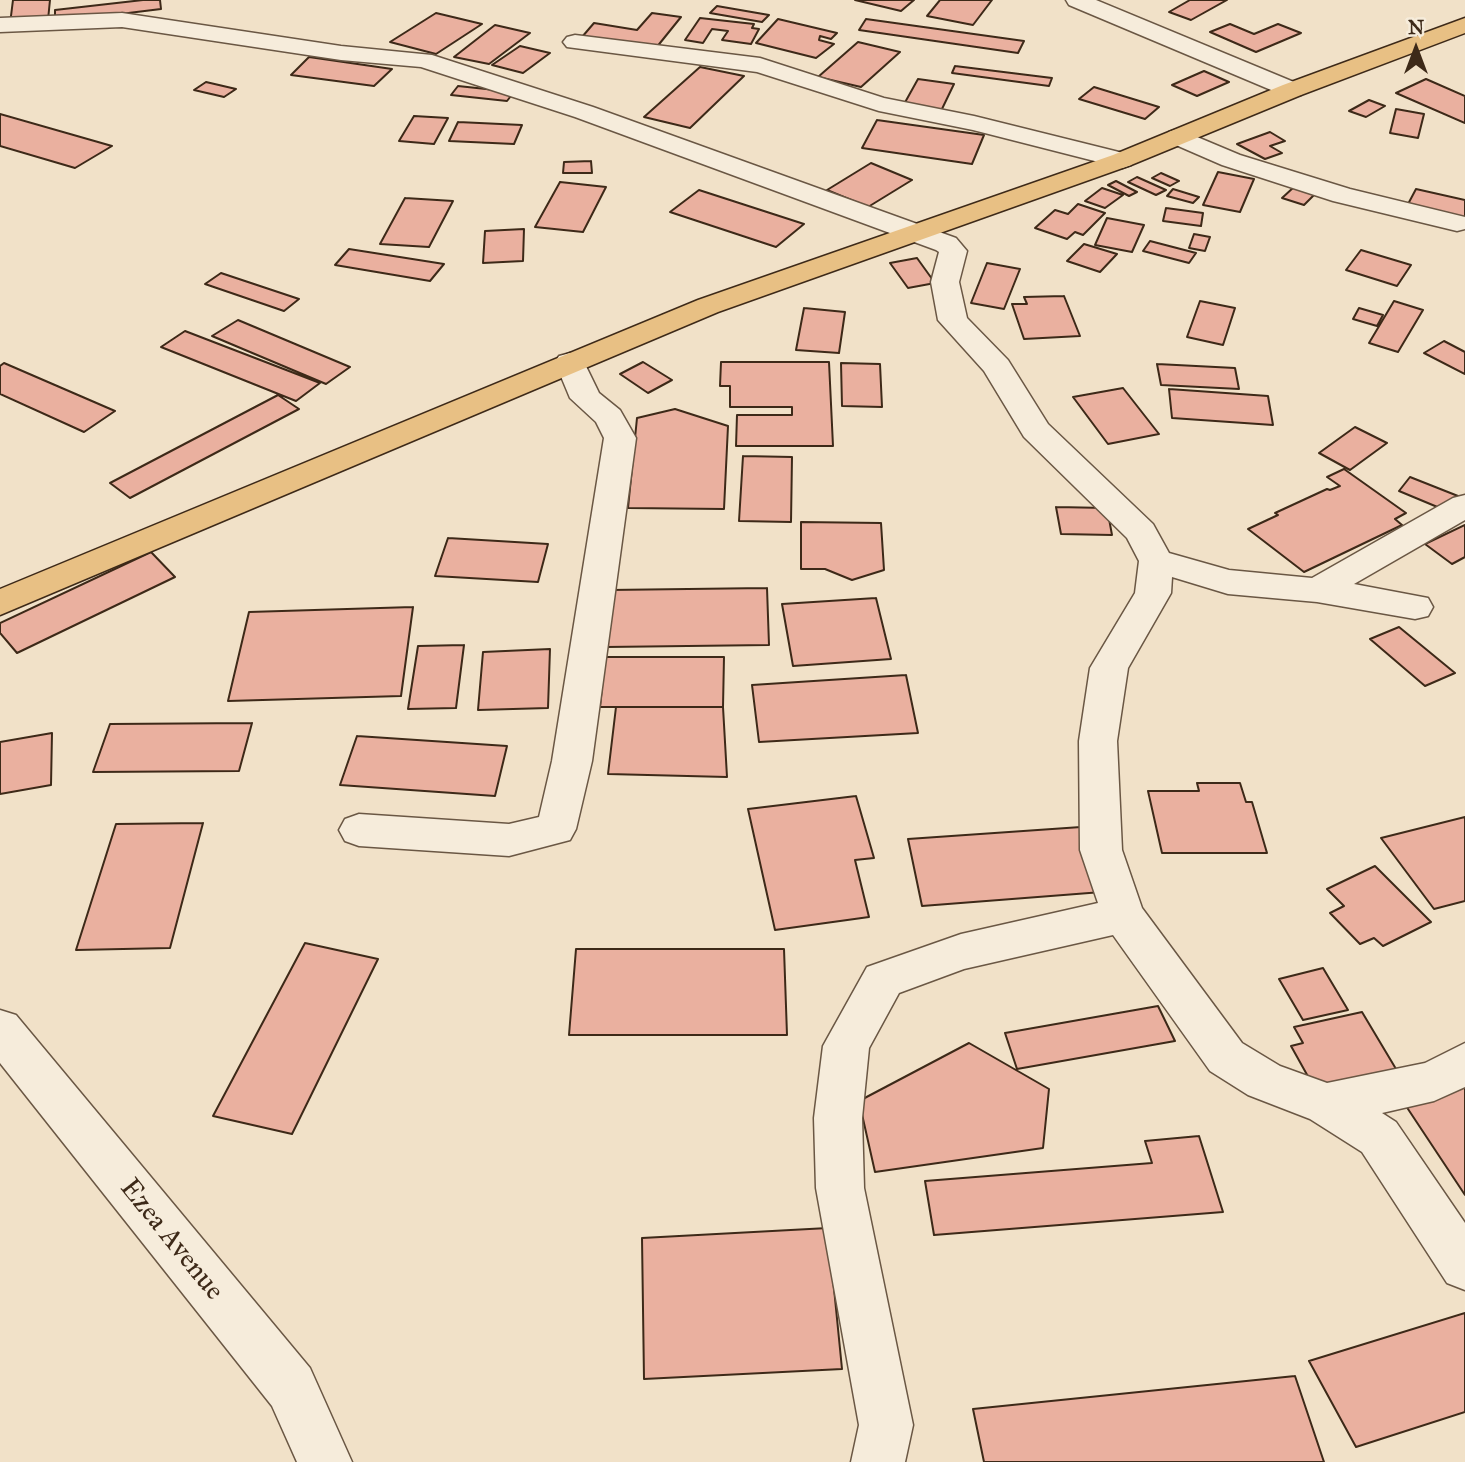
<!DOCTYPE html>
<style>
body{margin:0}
#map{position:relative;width:1465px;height:1462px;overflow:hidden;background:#f1e1c8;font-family:"IM FELL Great Primer",serif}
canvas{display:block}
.north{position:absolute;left:1381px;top:14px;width:70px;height:70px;-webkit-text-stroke:5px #f6ecdb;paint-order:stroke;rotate:0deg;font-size:19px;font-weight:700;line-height:28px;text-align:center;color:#3d2918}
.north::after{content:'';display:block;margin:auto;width:24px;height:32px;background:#3d2918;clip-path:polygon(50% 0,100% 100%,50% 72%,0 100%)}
</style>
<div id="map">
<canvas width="1465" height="1462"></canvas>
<div class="north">N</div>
</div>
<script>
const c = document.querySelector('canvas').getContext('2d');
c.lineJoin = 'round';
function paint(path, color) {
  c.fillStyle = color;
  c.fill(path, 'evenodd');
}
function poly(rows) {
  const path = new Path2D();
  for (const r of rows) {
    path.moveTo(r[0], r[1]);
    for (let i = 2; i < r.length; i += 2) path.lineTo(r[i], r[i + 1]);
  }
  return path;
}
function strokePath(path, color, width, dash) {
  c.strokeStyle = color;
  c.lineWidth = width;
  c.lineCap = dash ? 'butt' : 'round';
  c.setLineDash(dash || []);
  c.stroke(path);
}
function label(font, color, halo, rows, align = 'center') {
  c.font = font + ' "IM FELL Great Primer",serif';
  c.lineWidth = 5;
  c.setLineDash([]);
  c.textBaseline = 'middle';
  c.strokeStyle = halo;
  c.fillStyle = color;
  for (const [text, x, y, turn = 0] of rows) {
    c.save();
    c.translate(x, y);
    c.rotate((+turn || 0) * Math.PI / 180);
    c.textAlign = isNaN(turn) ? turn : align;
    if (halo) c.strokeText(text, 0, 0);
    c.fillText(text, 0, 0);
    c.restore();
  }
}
const building = poly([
 [13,0,50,0,48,20,10,24,13,0],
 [143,0,160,0,161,9,55,22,55,10,143,0],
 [855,0,914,0,901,11,855,0],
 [940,0,992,0,973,25,927,16,940,0],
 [1190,0,1227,0,1191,20,1169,12,1190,0],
 [717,6,769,15,762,22,710,13,717,6],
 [436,13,482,24,436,54,390,42,436,13],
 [652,13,681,17,656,48,582,37,594,23,637,30,652,13],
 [700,18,754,24,752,28,759,29,751,44,722,40,728,31,712,29,703,43,685,40,700,18],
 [778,19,837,33,831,39,820,36,819,40,834,44,816,58,756,43,778,19],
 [866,19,1024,41,1018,53,859,30,866,19],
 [1230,24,1254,34,1278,24,1301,33,1256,52,1210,32,1230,24],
 [495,25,530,33,489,64,454,57,495,25],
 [858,42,900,52,861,87,818,77,858,42],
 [520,46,550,53,523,73,492,65,520,46],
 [309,57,392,69,374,86,291,75,309,57],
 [955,66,1052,78,1049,86,952,73,955,66],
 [700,67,744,76,690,128,644,117,700,67],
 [1204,71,1229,82,1197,96,1172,85,1204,71],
 [918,79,954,84,941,111,903,106,918,79],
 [1426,79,1465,96,1465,123,1396,93,1426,79],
 [206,82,236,89,224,97,194,90,206,82],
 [458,86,514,92,507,101,451,95,458,86],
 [1094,87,1159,107,1145,119,1079,99,1094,87],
 [1369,100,1385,106,1366,117,1349,111,1369,100],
 [1396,109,1424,114,1418,138,1390,133,1396,109],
 [0,114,112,146,75,168,0,146,0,114],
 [414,116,448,118,434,144,399,141,414,116],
 [877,120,984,135,972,164,862,148,877,120],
 [458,122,522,125,514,144,449,141,458,122],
 [1270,132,1285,141,1270,146,1282,153,1265,159,1237,144,1270,132],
 [591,161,592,173,563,173,564,162,591,161],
 [871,163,912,180,868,207,827,190,871,163],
 [1218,172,1254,179,1240,212,1203,205,1218,172],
 [1161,173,1179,181,1170,186,1152,178,1161,173],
 [1137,177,1166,190,1156,195,1128,182,1137,177],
 [1116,181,1137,192,1129,196,1108,185,1116,181],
 [560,182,606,187,583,232,535,227,560,182],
 [1294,187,1315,194,1304,205,1282,198,1294,187],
 [1102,188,1123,195,1105,208,1085,201,1102,188],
 [1173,189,1199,197,1193,203,1167,196,1173,189],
 [1416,189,1465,200,1465,220,1407,206,1416,189],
 [699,190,804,224,776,247,670,212,699,190],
 [405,198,453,201,429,247,380,244,405,198],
 [1078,204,1105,213,1083,235,1075,232,1067,239,1035,228,1055,210,1068,214,1078,204],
 [1166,208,1203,213,1201,226,1163,221,1166,208],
 [1107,218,1144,225,1132,252,1095,245,1107,218],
 [524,229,523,261,483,263,485,231,524,229],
 [1194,234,1210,237,1205,251,1189,248,1194,234],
 [1150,241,1196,253,1189,263,1143,251,1150,241],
 [1084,244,1117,254,1100,272,1067,261,1084,244],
 [349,249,444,264,430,281,335,265,349,249],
 [1361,250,1411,265,1397,286,1346,270,1361,250],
 [917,258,935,283,908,288,890,263,917,258],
 [987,263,1020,269,1004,309,971,303,987,263],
 [221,273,299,299,284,311,205,284,221,273],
 [1064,296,1080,336,1024,339,1012,304,1027,304,1024,297,1064,296],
 [1200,301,1235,308,1223,345,1187,337,1200,301],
 [1394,301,1423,310,1398,352,1369,343,1394,301],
 [804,308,845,312,839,353,796,350,804,308],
 [1359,308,1383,315,1377,326,1353,319,1359,308],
 [238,320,350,367,326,384,212,336,238,320],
 [185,331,320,383,296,401,161,347,185,331],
 [1444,341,1465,352,1465,374,1424,353,1444,341],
 [643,362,672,380,648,393,620,374,643,362],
 [721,362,829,362,833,446,736,446,737,415,792,415,792,407,730,407,730,386,720,386,721,362],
 [4,363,115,411,84,432,0,394,0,366,4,363],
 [841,363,880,364,882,407,842,406,841,363],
 [1157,364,1235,368,1239,389,1161,385,1157,364],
 [1123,388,1159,434,1108,444,1073,397,1123,388],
 [1169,389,1268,396,1273,425,1172,418,1169,389],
 [278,395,299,409,130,498,110,483,278,395],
 [675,409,728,426,724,509,628,508,637,418,675,409],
 [1355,427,1387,443,1350,470,1319,453,1355,427],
 [743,456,792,457,791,522,739,521,743,456],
 [1344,469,1406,513,1395,519,1402,525,1304,572,1248,529,1278,515,1275,513,1327,489,1330,490,1340,486,1327,477,1344,469],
 [1410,477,1458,496,1447,511,1399,491,1410,477],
 [1056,507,1107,508,1112,535,1061,534,1056,507],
 [801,522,881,523,884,570,852,580,825,569,801,569,801,522],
 [1465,525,1465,557,1452,564,1425,544,1465,525],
 [448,538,548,544,538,582,435,576,448,538],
 [151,552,175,577,17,653,0,633,0,623,151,552],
 [767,588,769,645,606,647,609,590,767,588],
 [876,598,891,659,793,666,782,604,876,598],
 [413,607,401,696,228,701,249,612,413,607],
 [1399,627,1455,673,1425,686,1370,639,1399,627],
 [464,645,456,708,408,709,418,646,464,645],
 [550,649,548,708,478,710,483,652,550,649],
 [605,657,724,657,723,707,600,707,605,657],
 [906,675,918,733,759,742,752,685,906,675],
 [616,707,723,707,727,777,608,774,616,707],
 [252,723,239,771,93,772,110,724,252,723],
 [52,733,51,785,0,794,0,742,52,733],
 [357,736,507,746,495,796,340,785,357,736],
 [1197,783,1240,783,1246,802,1252,802,1267,853,1162,853,1148,791,1199,791,1197,783],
 [856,796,874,858,855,860,869,917,775,930,748,809,856,796],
 [1465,817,1465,901,1434,909,1381,838,1465,817],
 [203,823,170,948,76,950,116,824,203,823],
 [1081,827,1102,892,922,906,908,839,1081,827],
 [1375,866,1431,922,1383,946,1374,938,1360,944,1330,913,1344,906,1327,889,1375,866],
 [305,943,378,959,292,1134,213,1116,305,943],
 [576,949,784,949,787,1035,569,1035,576,949],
 [1323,968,1348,1010,1303,1020,1279,979,1323,968],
 [1158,1006,1175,1041,1017,1069,1005,1033,1158,1006],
 [1362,1012,1402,1079,1320,1098,1291,1046,1303,1043,1294,1027,1362,1012],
 [969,1043,1049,1089,1043,1148,875,1172,859,1101,969,1043],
 [1465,1085,1465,1195,1404,1103,1465,1085],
 [1199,1136,1223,1212,934,1235,925,1181,1152,1163,1145,1141,1199,1136],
 [828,1228,842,1369,644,1379,642,1238,828,1228],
 [1465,1313,1465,1412,1356,1447,1309,1361,1465,1313],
 [1295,1376,1324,1462,984,1462,973,1409,1295,1376]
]);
paint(building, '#eab09f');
strokePath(building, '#3d2918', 2);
const street = poly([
 [1066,0,1096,0,1301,85,1304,90,1301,95,1283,95,1069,5,1066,0],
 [122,13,341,46,432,55,593,107,956,238,967,251,959,282,967,318,1008,360,1048,424,1153,524,1169,553,1229,570,1312,578,1453,498,1465,495,1465,520,1354,584,1428,598,1433,607,1428,616,1415,619,1317,602,1228,594,1172,577,1171,593,1128,668,1117,741,1122,850,1142,908,1242,1043,1280,1066,1327,1083,1425,1063,1465,1043,1465,1087,1434,1101,1382,1113,1396,1122,1465,1223,1465,1290,1447,1283,1362,1152,1310,1119,1248,1095,1210,1071,1113,935,964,969,899,993,869,1048,862,1118,864,1188,913,1425,905,1462,851,1462,859,1425,816,1188,814,1118,823,1046,867,967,961,934,1098,903,1080,850,1079,741,1090,668,1135,593,1139,561,1127,538,1024,437,984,371,938,320,931,282,939,252,936,250,575,117,421,67,341,60,122,27,0,32,0,18,122,13],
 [575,35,760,58,884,98,974,116,1131,155,1135,160,1131,165,1122,168,973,130,879,111,757,72,567,47,563,42,567,37,575,35],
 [1178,129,1240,155,1350,189,1465,217,1465,229,1457,231,1333,201,1222,165,1169,142,1165,137,1169,132,1178,129],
 [570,353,581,356,599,393,620,410,636,438,592,761,576,829,570,840,509,856,359,846,345,841,339,830,345,819,359,814,509,824,539,817,552,761,604,438,596,422,570,398,555,362,559,356,570,353],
 [0,1010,16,1015,310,1368,352,1462,297,1462,272,1406,0,1063,0,1010]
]);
const primary = poly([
 [1465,18,1465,33,1301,95,1131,165,718,312,0,615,0,589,698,300,1113,155,1283,85,1465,18]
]);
strokePath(street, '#6a5744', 3);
strokePath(primary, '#3d2918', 3);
paint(street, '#f6ecdb');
paint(primary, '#e8c084');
label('28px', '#3d2918', '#f6ecdb', [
 ["Ezea Avenue",171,1240,51]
]);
</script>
